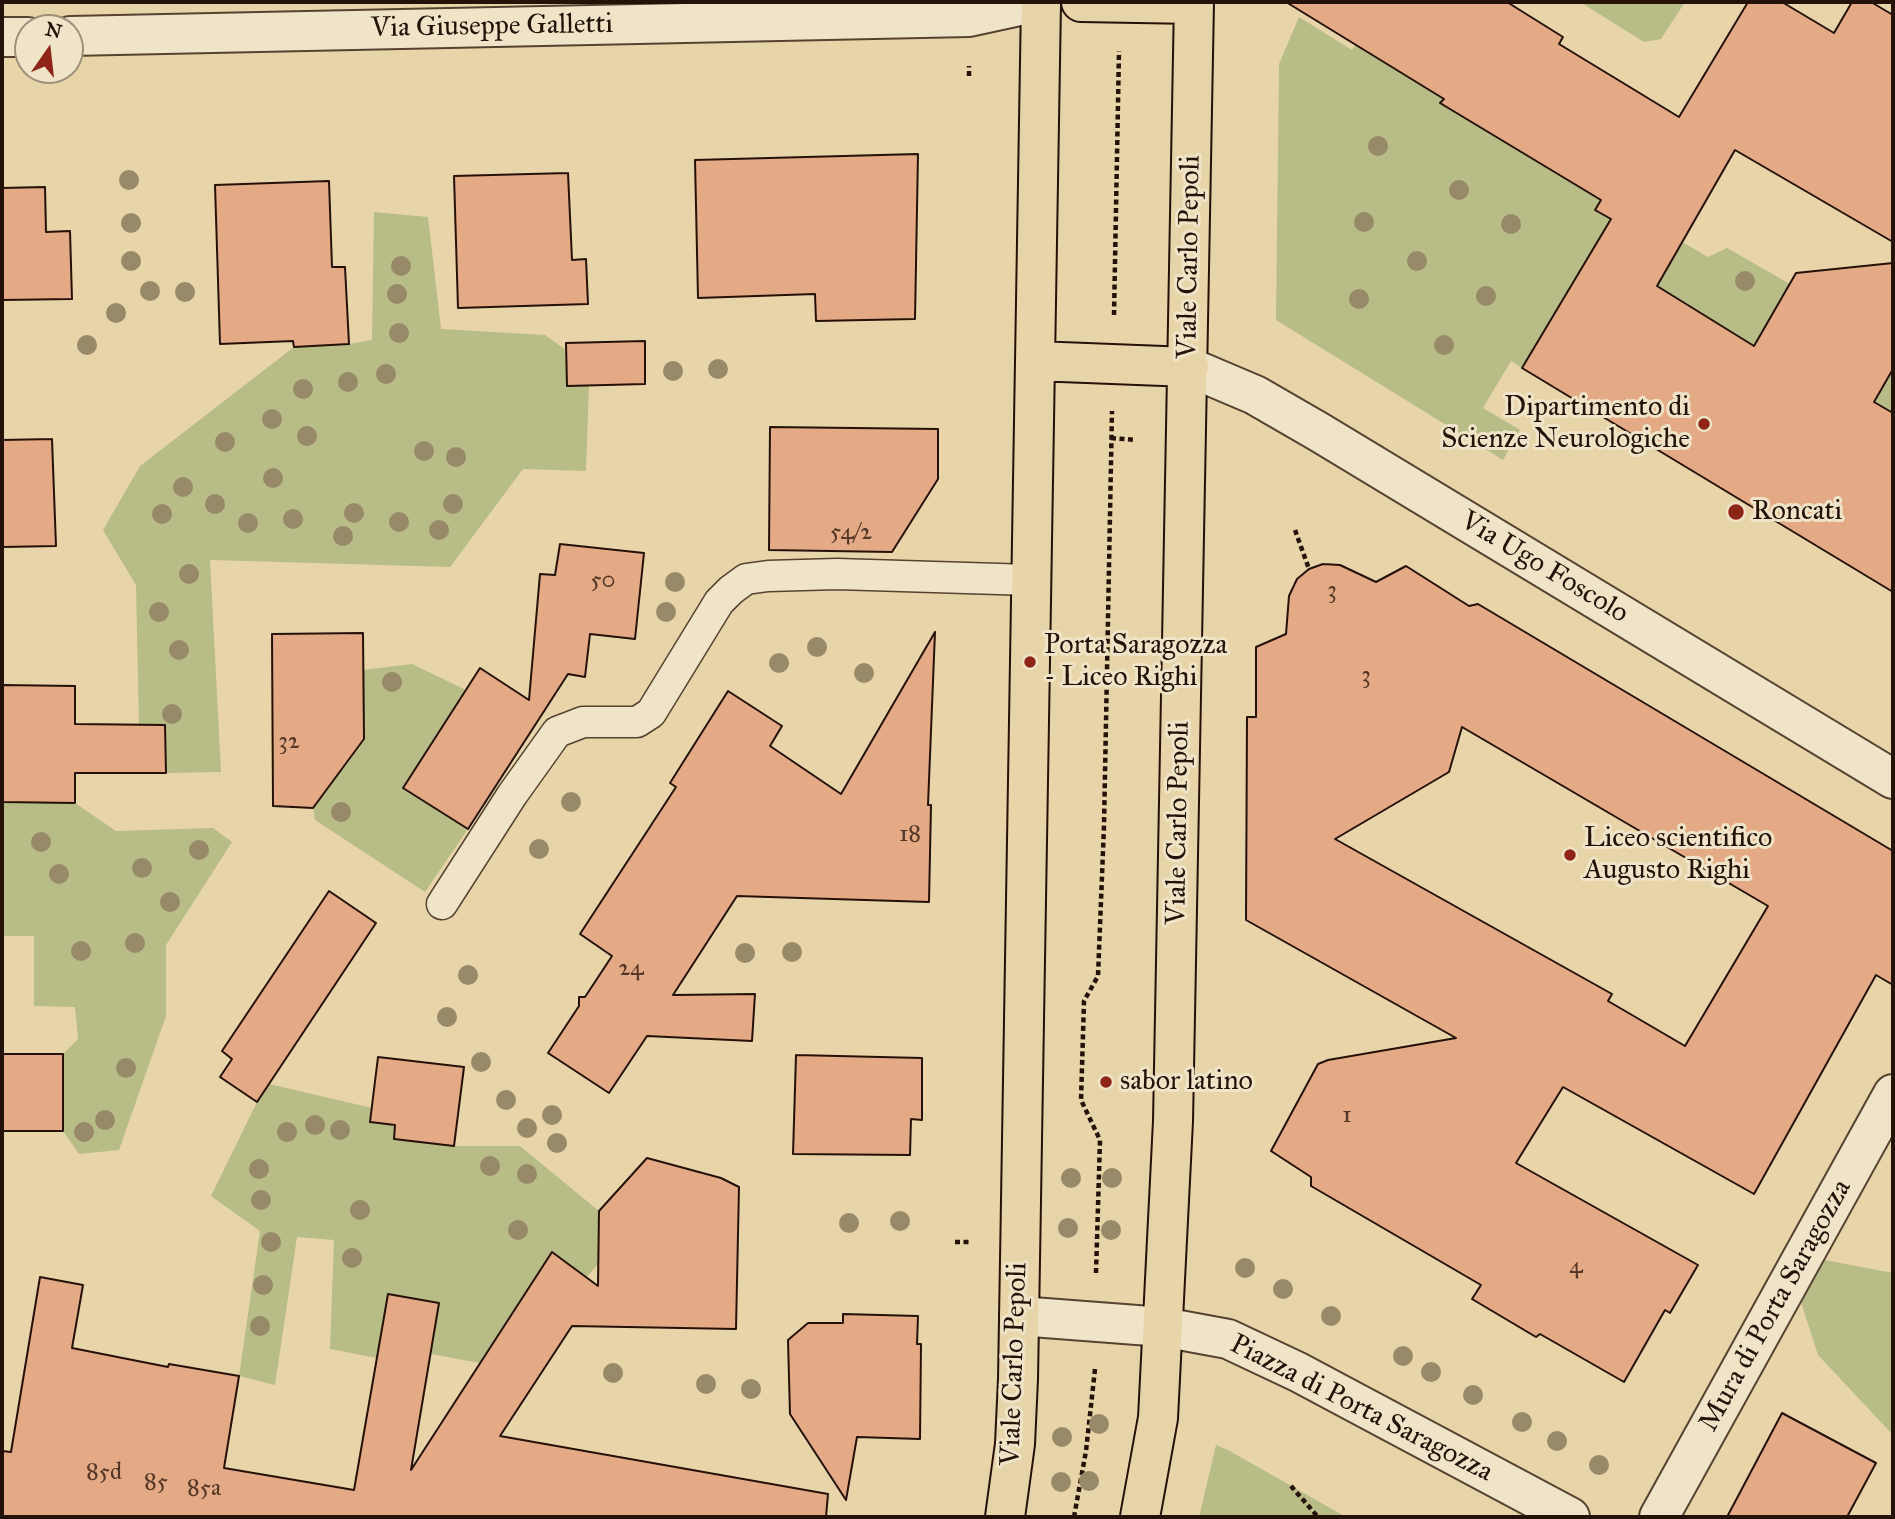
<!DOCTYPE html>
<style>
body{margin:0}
#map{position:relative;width:1895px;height:1519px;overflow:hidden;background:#e7d5a9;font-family:"IM FELL Great Primer",serif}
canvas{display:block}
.frame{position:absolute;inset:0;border:4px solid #241108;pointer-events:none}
.north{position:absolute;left:14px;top:14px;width:70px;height:70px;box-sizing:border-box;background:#efe4c7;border:2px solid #9e907b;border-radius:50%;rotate:14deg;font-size:19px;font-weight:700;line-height:28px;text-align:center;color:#241108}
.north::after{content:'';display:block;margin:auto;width:24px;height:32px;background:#8f2418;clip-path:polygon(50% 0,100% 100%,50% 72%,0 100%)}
</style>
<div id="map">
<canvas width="1895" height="1519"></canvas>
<div class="frame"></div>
<div class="north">N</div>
</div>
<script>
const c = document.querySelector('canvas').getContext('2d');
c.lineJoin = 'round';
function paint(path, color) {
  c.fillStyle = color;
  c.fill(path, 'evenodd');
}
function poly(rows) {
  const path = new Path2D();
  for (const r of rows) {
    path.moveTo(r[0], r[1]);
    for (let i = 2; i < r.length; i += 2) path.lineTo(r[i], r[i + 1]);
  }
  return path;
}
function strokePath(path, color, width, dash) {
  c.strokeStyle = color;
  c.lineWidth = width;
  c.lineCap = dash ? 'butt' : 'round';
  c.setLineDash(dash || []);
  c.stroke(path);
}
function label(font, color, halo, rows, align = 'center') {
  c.font = font + ' "IM FELL Great Primer",serif';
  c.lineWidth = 6;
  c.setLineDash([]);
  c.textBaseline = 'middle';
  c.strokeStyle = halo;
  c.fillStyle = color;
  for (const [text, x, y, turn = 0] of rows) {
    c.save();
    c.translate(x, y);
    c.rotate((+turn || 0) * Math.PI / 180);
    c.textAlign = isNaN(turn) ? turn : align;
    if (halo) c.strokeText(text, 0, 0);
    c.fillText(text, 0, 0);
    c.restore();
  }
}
paint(poly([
 [1580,2,1579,2,1685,2,1661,39,1644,42],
 [1299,17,1352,50,1356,45,1444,99,1441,102,1605,194,1596,210,1612,220,1522,368,1511,361,1483,408,1520,430,1503,460,1276,320,1279,64],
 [374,212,428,217,441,329,545,335,566,350,589,385,586,471,523,469,450,567,210,560,221,772,166,773,165,726,139,726,136,585,103,530,140,466,294,347,349,344,372,340],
 [1648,222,1708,257,1727,248,1790,284,1754,346,1709,318,1654,341],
 [1893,369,1893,413,1874,402],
 [412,664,466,690,403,787,468,829,425,892,315,820,313,808,322,796,322,770,343,769,364,741,363,670],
 [2,802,75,803,116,831,213,828,232,842,166,945,166,1016,119,1150,79,1154,63,1131,63,1054,78,1039,75,1007,34,1006,34,936,2,936],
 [269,1084,372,1108,371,1122,395,1126,394,1139,454,1146,520,1146,599,1211,598,1264,587,1277,552,1252,480,1363,431,1354,439,1303,388,1294,377,1358,330,1349,334,1240,297,1237,275,1385,239,1376,260,1231,211,1196,257,1102],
 [1825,1260,1893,1273,1893,1435,1818,1355,1801,1302],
 [1216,1445,1228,1450,1346,1517,1199,1517]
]), '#b8bc86');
const building = poly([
 [1286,2,1507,2,1563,37,1559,44,1679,117,1748,2,1782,2,1834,33,1852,2,1871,2,1893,15,1893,242,1735,150,1657,286,1754,346,1796,273,1893,263,1893,369,1874,402,1893,413,1893,592,1522,368,1611,219,1595,210,1601,200,1440,103,1444,99,1286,2],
 [918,154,915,319,816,321,815,294,698,298,695,160,918,154],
 [568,173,572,260,586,259,588,304,458,308,454,176,568,173],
 [329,181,332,267,345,267,349,344,294,347,293,341,220,344,215,185,329,181],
 [45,187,46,232,70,231,72,299,2,300,2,188,45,187],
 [645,341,645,384,567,386,566,343,645,341],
 [770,427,938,429,938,479,892,552,769,550,770,427],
 [52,439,56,546,2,547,2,440,52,439],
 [560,544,644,553,635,639,590,634,585,677,568,674,468,829,403,788,480,668,529,700,540,574,555,575,560,544],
 [1323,564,1340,565,1376,582,1406,566,1469,606,1478,604,1893,851,1893,985,1876,975,1754,1194,1563,1087,1516,1163,1698,1265,1670,1313,1665,1310,1624,1382,1540,1334,1536,1337,1472,1299,1481,1285,1311,1186,1311,1177,1271,1151,1318,1064,1328,1060,1456,1038,1246,920,1247,717,1256,717,1256,647,1286,634,1289,596,1297,579,1309,569,1323,564],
 [1462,727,1768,906,1685,1046,1608,1001,1612,994,1335,839,1449,772,1462,727],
 [935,632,928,805,931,805,929,902,737,896,673,995,755,994,752,1041,647,1036,609,1093,548,1053,579,1006,579,997,585,997,612,956,580,934,676,787,670,783,728,691,782,726,770,746,841,794,935,632],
 [363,633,364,739,313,808,273,806,272,634,363,633],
 [2,685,75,686,75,724,165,725,166,773,75,773,75,803,2,802,2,685],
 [329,891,376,923,257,1102,220,1077,232,1059,222,1051,329,891],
 [2,1054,63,1054,63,1131,2,1131,2,1054],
 [796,1055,922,1058,922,1120,911,1119,910,1155,793,1154,796,1055],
 [378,1057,464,1067,454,1146,394,1139,395,1125,370,1122,378,1057],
 [647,1158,721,1178,739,1187,736,1329,572,1326,500,1436,828,1494,826,1517,2,1517,2,1451,11,1452,40,1277,83,1285,72,1348,168,1367,169,1364,239,1376,224,1468,354,1490,388,1294,439,1303,411,1470,552,1252,598,1286,599,1211,647,1158],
 [843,1314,918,1316,917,1344,921,1344,920,1439,857,1437,846,1500,790,1414,788,1340,808,1323,843,1323,843,1314],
 [1782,1413,1876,1463,1847,1517,1727,1517,1782,1413]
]);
paint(building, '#e4a985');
strokePath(building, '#241108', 2);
const lane = poly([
 [442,904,512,795,557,732,583,722,637,722,651,713,719,602,731,590,746,579,768,576,837,574,1031,580]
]);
const street = poly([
 [70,36,969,17,1038,2],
 [2,37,28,37],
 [1189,367,1255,395,1319,432,1893,779],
 [1019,1316,1163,1327,1228,1339,1298,1372,1570,1517],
 [1659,1517,1893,1094]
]);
const primary = poly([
 [1081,2,1194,4],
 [1035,361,1189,367],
 [1005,1517,1015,1444,1018,1379,1041,2],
 [1140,1517,1158,1418,1173,1121,1194,2]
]);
strokePath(lane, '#554230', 33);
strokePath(street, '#554230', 42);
strokePath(primary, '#241108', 42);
strokePath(poly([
 [969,76,969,66],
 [1114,315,1119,51],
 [1111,438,1136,440],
 [1295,530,1309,569],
 [955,1242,970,1242],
 [1096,1273,1100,1140,1081,1100,1084,1001,1098,976,1104,826,1112,411],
 [1291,1486,1318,1517],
 [1074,1517,1086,1451,1095,1369]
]), '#241108', 4.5, [5, 3.5]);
strokePath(lane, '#efe4c7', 30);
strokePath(street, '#efe4c7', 38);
strokePath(primary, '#e7d5a9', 38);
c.fillStyle = '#988a69';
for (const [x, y] of [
 [1378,146],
 [129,180],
 [1459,190],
 [1364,222],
 [131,223],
 [1511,224],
 [131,261],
 [1417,261],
 [401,266],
 [1745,281],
 [150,291],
 [185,292],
 [397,294],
 [1486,296],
 [1359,299],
 [116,313],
 [399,333],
 [87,345],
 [1444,345],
 [718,369],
 [673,371],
 [386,374],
 [348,382],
 [303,389],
 [272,419],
 [307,436],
 [225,442],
 [424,451],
 [456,457],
 [273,478],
 [183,487],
 [215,504],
 [453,504],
 [354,513],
 [162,514],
 [293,519],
 [399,522],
 [248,523],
 [439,530],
 [343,536],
 [189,574],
 [675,582],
 [159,612],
 [666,612],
 [817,647],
 [179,650],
 [779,663],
 [864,673],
 [392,682],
 [172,714],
 [571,802],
 [341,812],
 [41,842],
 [539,849],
 [199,850],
 [142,868],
 [59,874],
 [170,902],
 [135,943],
 [81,951],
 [792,952],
 [745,953],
 [468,975],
 [447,1017],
 [481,1062],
 [126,1068],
 [506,1100],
 [552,1115],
 [105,1120],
 [315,1125],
 [527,1128],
 [340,1130],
 [84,1132],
 [287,1132],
 [557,1143],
 [490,1166],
 [259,1169],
 [527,1174],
 [1071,1178],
 [1112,1178],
 [261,1200],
 [360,1210],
 [900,1221],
 [849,1223],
 [1068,1228],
 [518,1230],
 [1111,1230],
 [271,1242],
 [352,1258],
 [1245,1268],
 [263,1285],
 [1283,1289],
 [1331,1316],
 [260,1326],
 [1403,1356],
 [1431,1372],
 [613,1373],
 [706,1384],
 [751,1389],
 [1473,1395],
 [1522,1422],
 [1099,1424],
 [1062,1437],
 [1557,1441],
 [1599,1465],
 [1089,1481],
 [1061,1482]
]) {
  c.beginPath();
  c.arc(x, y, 10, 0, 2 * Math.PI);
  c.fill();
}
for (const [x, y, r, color] of [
 [1704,424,7,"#8f2418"],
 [1736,512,9,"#8f2418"],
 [1030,662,7,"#8f2418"],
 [1570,855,7,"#8f2418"],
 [1106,1082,7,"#8f2418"]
]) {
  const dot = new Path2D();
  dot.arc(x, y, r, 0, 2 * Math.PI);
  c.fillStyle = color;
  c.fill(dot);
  strokePath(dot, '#efe4c7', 2.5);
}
label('24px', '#543727', null, [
 ["54/2",851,533],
 ["50",603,581],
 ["3",1332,591],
 ["3",1366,676],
 ["32",289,742],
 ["18",910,835],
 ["24",631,969],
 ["1",1347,1116],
 ["4",1576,1267],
 ["85d",104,1473],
 ["85",156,1483],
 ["85a",204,1489]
]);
label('28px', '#241108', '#efe4c7', [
 ["Via Giuseppe Galletti",492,27,-1],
 ["Viale Carlo Pepoli",1190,257,-89],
 ["Via Ugo Foscolo",1544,568,31],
 ["Viale Carlo Pepoli",1179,823,-89],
 ["Mura di Porta Saragozza",1776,1306,-61],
 ["Viale Carlo Pepoli",1015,1364,-88],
 ["Piazza di Porta Saragozza",1361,1409,27]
]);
label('28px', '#241108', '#efe4c7', [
 ["Dipartimento di",1690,408,"right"],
 ["Scienze Neurologiche",1690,440,"right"],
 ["Roncati",1752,512],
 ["Porta Saragozza",1044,646],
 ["- Liceo Righi",1044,678],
 ["Liceo scientifico",1584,839],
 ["Augusto Righi",1584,871],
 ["sabor latino",1120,1082]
], 'left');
</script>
